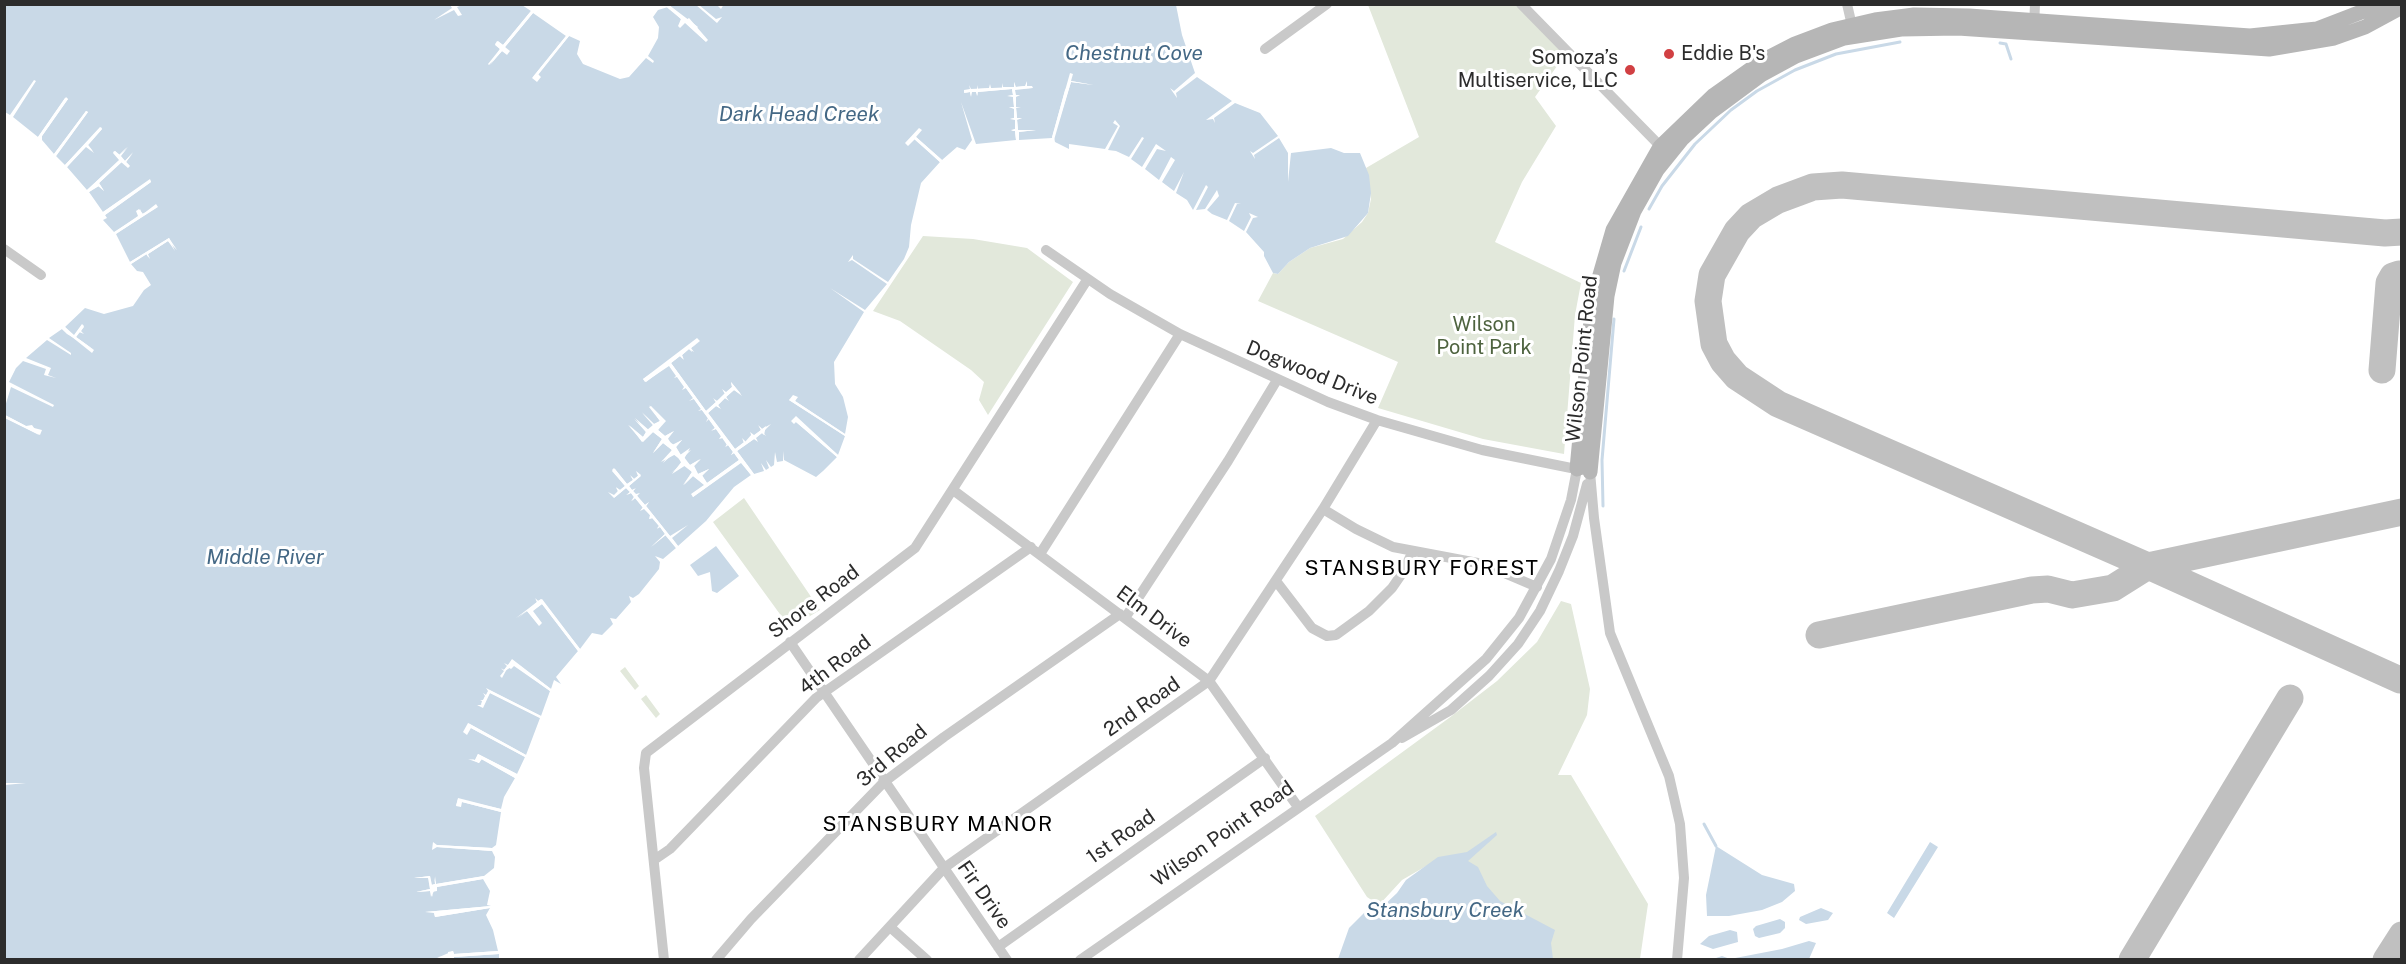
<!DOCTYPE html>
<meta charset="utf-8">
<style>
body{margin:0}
#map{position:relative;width:2406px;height:964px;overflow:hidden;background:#fff;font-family:"Public Sans",sans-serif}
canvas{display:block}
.frame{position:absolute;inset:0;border:6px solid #2c2c2c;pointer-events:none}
</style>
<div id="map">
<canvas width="2406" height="964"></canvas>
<div class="frame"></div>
</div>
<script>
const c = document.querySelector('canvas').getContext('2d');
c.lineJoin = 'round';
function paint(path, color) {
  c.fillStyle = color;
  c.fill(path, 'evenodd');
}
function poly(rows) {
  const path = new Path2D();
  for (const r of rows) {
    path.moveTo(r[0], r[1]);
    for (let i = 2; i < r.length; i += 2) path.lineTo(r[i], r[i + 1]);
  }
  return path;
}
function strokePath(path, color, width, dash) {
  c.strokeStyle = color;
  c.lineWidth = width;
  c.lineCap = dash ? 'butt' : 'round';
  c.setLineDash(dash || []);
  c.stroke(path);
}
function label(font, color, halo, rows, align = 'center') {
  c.font = font + ' "Public Sans",sans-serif';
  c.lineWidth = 6;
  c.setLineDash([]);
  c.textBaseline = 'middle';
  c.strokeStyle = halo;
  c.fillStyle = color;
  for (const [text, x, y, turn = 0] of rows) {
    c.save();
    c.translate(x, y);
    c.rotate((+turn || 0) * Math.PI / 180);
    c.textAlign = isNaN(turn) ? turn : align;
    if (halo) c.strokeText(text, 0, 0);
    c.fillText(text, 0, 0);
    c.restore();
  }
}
paint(poly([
 [1368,5,1521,5,1567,52,1535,97,1556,126,1522,182,1495,242,1581,283,1575,315,1564,454,1483,439,1378,408,1398,362,1258,301,1273,273,1278,274,1289,262,1310,248,1343,239,1362,222,1368,213,1371,199,1366,168,1419,137],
 [923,236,973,239,1027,248,1073,282,988,415,979,400,984,382,971,370,900,321,873,311],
 [744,498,820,610,790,628,713,522],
 [1561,601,1571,604,1590,689,1587,715,1558,775,1571,775,1648,904,1640,959,1539,959,1428,865,1402,880,1379,905,1367,897,1315,816,1449,718,1497,681,1537,642],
 [625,667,639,686,635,690,620,671],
 [646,695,660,714,656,718,641,699]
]), '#e2e8db');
paint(poly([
 [724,4,1176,5,1182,35,1195,73,1174,91,1170,88,1177,98,1176,93,1197,77,1232,101,1206,120,1213,119,1215,123,1214,118,1235,103,1260,113,1278,136,1253,153,1250,151,1255,159,1254,155,1279,138,1288,153,1288,182,1291,153,1331,148,1344,153,1360,153,1369,175,1371,193,1368,213,1348,236,1310,248,1289,262,1278,274,1273,273,1264,256,1264,252,1246,232,1253,218,1258,217,1249,213,1251,217,1244,231,1229,221,1237,204,1241,204,1235,203,1227,220,1212,214,1207,210,1219,196,1217,190,1205,209,1196,210,1208,187,1206,185,1193,210,1187,200,1176,193,1184,172,1174,191,1162,182,1175,160,1171,157,1159,180,1145,169,1157,149,1166,151,1156,144,1142,167,1131,159,1144,138,1142,137,1129,157,1116,151,1108,150,1120,126,1115,120,1113,123,1118,126,1105,149,1069,144,1069,149,1055,142,1054,137,1071,82,1093,85,1071,81,1065,90,1052,138,1019,140,1018,132,1036,130,1018,130,1017,119,1022,118,1017,118,1015,96,1020,96,1015,95,1015,89,1032,88,1027,86,1027,82,1026,86,1015,87,1015,82,1014,87,970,89,964,93,970,92,971,96,971,92,976,92,978,96,977,92,1012,89,1013,95,1008,96,1013,96,1014,107,1009,108,1014,108,1015,118,1010,119,1015,119,1015,129,1011,130,1015,131,1016,140,976,144,961,102,972,140,965,150,957,147,942,160,916,137,914,139,940,162,921,183,911,225,909,247,904,259,888,282,853,259,853,255,848,262,852,260,887,284,865,310,830,288,864,312,834,362,835,384,843,397,848,417,845,434,795,401,797,397,789,400,845,436,838,455,798,420,796,422,837,457,823,471,816,477,784,460,783,451,783,461,777,462,775,452,774,465,771,467,766,460,769,468,766,470,761,463,764,471,754,474,737,451,754,439,757,440,755,438,762,433,764,435,766,426,762,429,759,426,761,430,754,436,752,434,745,442,743,440,744,442,735,449,708,413,716,406,720,408,718,405,725,398,728,400,726,397,734,390,741,394,731,382,732,387,726,393,723,391,725,393,717,401,714,400,716,402,706,411,671,363,680,356,683,359,682,355,689,349,692,352,691,348,699,342,643,379,646,382,669,365,715,428,712,430,716,429,727,445,726,447,728,445,733,452,731,455,734,453,739,460,707,483,702,475,709,469,698,474,694,466,700,459,690,465,684,457,691,450,681,455,676,447,682,440,672,445,667,437,674,431,665,436,658,430,663,420,649,405,660,421,654,424,642,413,653,425,650,431,635,418,646,432,643,437,629,425,642,442,653,432,662,439,653,453,663,443,672,450,663,463,673,454,682,461,672,474,686,465,692,472,684,485,693,476,705,485,692,494,693,497,741,462,751,475,734,487,706,521,678,546,646,506,649,502,645,505,633,491,635,489,632,490,629,486,641,476,637,472,639,475,634,479,631,476,633,480,627,484,615,469,612,471,625,486,620,490,616,488,618,491,614,498,626,488,630,492,627,495,631,493,634,497,631,501,635,498,643,508,640,511,644,508,650,515,652,517,649,519,652,518,659,526,657,528,660,527,665,534,651,547,666,535,676,548,663,559,655,556,660,562,659,569,639,594,633,598,629,596,631,602,616,619,610,618,613,624,602,635,592,633,580,649,542,599,538,601,536,599,537,602,517,619,527,611,539,625,532,611,542,604,578,651,556,677,561,684,554,680,551,689,512,660,504,670,501,669,505,671,514,665,550,691,541,716,489,690,480,706,490,693,540,718,526,755,468,723,471,728,525,757,517,774,478,754,475,760,471,759,479,763,481,759,515,778,504,797,501,809,458,799,456,806,462,802,501,812,496,845,492,848,436,845,436,847,492,851,495,857,494,868,484,876,436,884,434,877,435,884,431,885,430,876,414,878,429,878,430,889,416,892,430,891,431,897,436,887,483,879,490,891,487,905,491,906,425,912,434,912,435,917,490,908,486,915,493,930,498,951,454,954,453,951,448,952,448,956,438,957,448,959,5,959,5,785,26,783,6,783,5,775,5,782,5,418,39,435,32,425,26,426,5,415,4,410,11,387,53,407,54,405,9,382,16,368,23,361,46,369,44,375,56,378,48,375,51,368,26,358,47,340,71,355,71,353,49,338,62,329,67,334,94,350,76,337,84,327,82,325,74,336,65,327,85,308,104,314,133,306,144,290,151,285,143,272,137,271,131,264,147,254,148,257,148,254,168,241,175,251,169,238,130,262,116,234,157,207,142,214,140,209,139,216,114,232,103,220,107,218,105,215,151,182,150,180,103,212,89,192,99,186,104,191,99,183,122,162,130,166,126,162,133,153,125,161,120,156,127,147,119,155,115,151,113,152,120,160,87,190,67,167,86,146,93,151,88,145,102,129,101,127,65,165,56,156,88,112,86,111,54,154,42,140,42,136,68,99,65,98,38,137,13,117,36,81,34,80,10,115,5,112,5,5,450,5,452,8,434,20,454,10,458,16,462,15,457,7,462,5,522,5,531,11,503,45,497,41,495,45,500,49,490,65,502,51,507,54,505,47,533,13,566,36,533,77,538,75,569,36,580,41,577,54,583,64,620,79,629,77,646,58,653,63,654,61,648,56,658,38,659,27,653,17,658,10,668,7,681,19,680,27,685,22,706,42,696,29,698,27,669,5,696,5,717,23,722,17,716,19,699,5,717,5,721,9],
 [716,546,739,576,717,593,712,591,710,572,698,576,690,565],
 [1496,832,1497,835,1468,861,1478,867,1487,886,1500,901,1555,930,1551,943,1553,959,1338,959,1349,928,1369,908,1380,909,1397,893,1406,880,1438,857,1467,852],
 [1930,842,1938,847,1894,918,1887,913],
 [1716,846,1762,875,1794,884,1795,891,1782,902,1762,910,1729,916,1707,916,1706,895],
 [1821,908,1833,913,1828,920,1806,924,1799,920,1800,917],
 [1780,919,1785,922,1785,928,1780,933,1759,938,1755,936,1753,929,1756,926],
 [1730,930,1737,932,1738,942,1713,949,1700,944,1709,936],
 [1809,941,1816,943,1809,959,1713,959,1722,956,1730,959,1782,949],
 [499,954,499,958,496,960,454,960,454,957]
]), '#c9d9e7');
paint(poly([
 [664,5,669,5,686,20,689,18,708,40,706,42,685,23,680,28,678,26,681,19],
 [531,11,533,13,505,47,510,51,507,55,502,51,489,65,488,64,500,49,495,44,498,41,503,45],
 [566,36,569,36,538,74,541,77,537,82,532,78],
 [1070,73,1073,74,1071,81,1094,85,1071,82,1054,140,1052,137],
 [1027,81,1027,86,1032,86,1033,88,1015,90,1016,95,1020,95,1016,97,1016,107,1021,107,1016,108,1017,118,1022,118,1017,120,1018,130,1036,130,1019,132,1019,140,1016,140,1015,131,1011,131,1015,129,1015,120,1010,119,1014,118,1014,109,1009,107,1014,107,1013,97,1007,96,1013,95,1012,89,978,92,977,96,976,92,972,92,971,97,970,92,964,93,964,90,970,89,969,85,971,89,977,89,978,85,978,89,989,88,990,84,991,88,1002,88,1002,83,1003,87,1014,87,1014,82,1016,87,1025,86],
 [66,97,68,99,42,136,42,140,38,137],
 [86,111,88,112,56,156,54,154],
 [100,127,102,129,88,145,94,153,86,147,67,167,65,165],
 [919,128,922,130,916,137,942,160,942,164,915,139,908,146,905,143],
 [128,147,121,156,125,161,133,152,126,162,130,166,128,168,121,162,99,183,104,191,98,186,89,192,87,190,119,160,113,153,115,151,120,155],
 [150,179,151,182,105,215,103,212],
 [156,204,158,207,114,235,112,234,138,216,136,211,139,209,143,214],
 [169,238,177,250,168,241,148,254,150,259,146,254,131,264,130,262],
 [82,324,84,326,81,331,84,334,79,332,76,337,94,350,92,353,62,329,65,327,74,335],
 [697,338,700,341,691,348,694,352,689,349,682,355,684,360,680,356,671,363,706,411,716,402,713,398,717,401,725,394,722,389,726,392,732,387,731,382,742,396,734,390,726,397,729,401,725,398,718,405,721,409,716,406,708,413,735,449,744,443,742,438,746,442,752,437,750,432,754,435,761,430,758,425,762,429,771,424,763,432,766,436,762,433,756,438,758,442,754,439,737,451,754,474,751,475,741,463,693,497,691,494,704,485,693,476,683,485,692,472,683,465,671,473,682,464,676,454,661,462,672,450,663,443,653,453,662,439,653,432,643,442,628,425,643,437,646,432,634,419,647,430,653,425,642,412,654,424,660,421,649,407,651,406,666,421,658,430,665,436,674,431,667,440,674,445,682,440,676,447,680,455,690,448,684,459,690,465,701,459,694,466,698,474,709,469,702,476,707,483,739,460,734,453,731,455,733,452,728,445,725,447,727,444,723,438,719,439,721,436,716,429,711,431,715,428,709,419,706,422,708,418,702,410,698,411,701,409,694,399,689,401,693,398,686,388,682,390,684,387,677,377,674,378,676,376,669,366,645,382,643,379],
 [793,395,798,397,795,401,845,434,845,436,789,400],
 [5,415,26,426,42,430,40,435,5,418],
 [796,416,838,455,837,457,796,422,794,424,791,421],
 [614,468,627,484,633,480,630,475,634,479,638,476,636,471,641,475,629,486,632,490,636,488,633,491,636,494,640,493,637,496,645,505,649,502,646,506,670,536,688,525,672,538,678,546,676,548,665,535,651,547,665,534,660,527,657,529,659,526,653,518,649,519,650,515,644,509,640,511,643,507,635,498,632,501,634,497,631,493,626,495,630,492,626,488,614,498,608,492,614,495,618,491,616,487,620,490,625,486,612,470],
 [535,598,538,601,541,599,580,649,578,651,542,604,533,611,542,623,539,626,527,611,516,618,537,602],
 [512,659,551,689,550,691,514,666,511,669,508,667,502,678,500,676,504,671,501,668,504,670,507,666,504,663,508,665],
 [486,688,541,716,540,718,490,693,483,708,477,705,481,705,482,701,480,700,483,700,485,696,483,693,486,695,488,691],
 [468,723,526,755,525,757,471,728,467,735,463,732],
 [478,754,517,774,515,778,482,759,479,763,468,759,475,760],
 [458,798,501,809,501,812,462,802,461,807,456,806],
 [433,842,437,845,492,848,492,851,437,847,432,850],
 [430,876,432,885,435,884,435,876,436,884,484,876,483,879,437,887,437,891,432,892,433,897,430,891,416,892,430,889,428,878,414,878],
 [491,906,490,908,435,917,434,913,425,912],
 [453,951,454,954,498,951,499,954,454,957,454,959,437,958]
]), '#fff');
strokePath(poly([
 [2000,43,2006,44,2011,59],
 [1649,209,1662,186,1695,144,1731,110,1757,91,1795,70,1836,54,1900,42],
 [1624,271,1641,227],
 [1603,506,1602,460,1614,319],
 [1704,824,1716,846]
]), '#c9d9e7', 3);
strokePath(poly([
 [2382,370,2389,283,2393,276,2399,274],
 [1819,635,2032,590,2048,589,2072,595,2113,588,2148,566,2402,512],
 [2400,680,2148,566,1778,404,1737,377,1723,361,1714,344,1708,301,1712,275,1737,231,1751,216,1778,200,1813,187,1842,185,2385,233,2402,232],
 [2132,960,2290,698],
 [2386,960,2402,935]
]), '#c0c0c0', 27);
strokePath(poly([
 [1521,4,1664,150],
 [1847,4,1853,30],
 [2034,27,2035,4],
 [1265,49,1327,4],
 [4,249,41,275],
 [1046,250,1110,294,1180,334,1328,402,1377,420,1482,450,1581,470],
 [1590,472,1594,518,1610,633,1669,776,1680,824,1684,878,1677,960],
 [953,490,1209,681,1298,807],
 [1323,509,1356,529,1393,547,1483,564,1537,587],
 [1040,554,1180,334],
 [1276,581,1312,628,1327,636,1336,635,1369,611,1392,588,1403,572,1413,551],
 [1125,618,1228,461,1277,380],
 [790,642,1007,960],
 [1402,738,1451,710,1489,676,1518,644,1540,611,1559,571,1573,536,1587,484],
 [654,860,670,849,816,698,1031,547],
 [890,927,927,960],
 [998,947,1265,758],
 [664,960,644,768,646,753,915,548,1087,280],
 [716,960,751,919,884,782,944,737,1120,614],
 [859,960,944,868,1209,681,1323,509,1377,420],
 [1080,960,1392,743,1486,659,1519,618,1551,559,1571,500,1577,469]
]), '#c9c9c9', 10);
strokePath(poly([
 [1577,469,1593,299,1613,230,1660,147,1714,95,1762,61,1795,44,1832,30,1875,20,1914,15,1969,16,2250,36,2317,29,2382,4],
 [1590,472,1607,296,1614,263,1634,211,1657,170,1682,139,1711,112,1761,75,1796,56,1844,38,1901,29,1958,28,2269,49,2334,38,2365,27,2402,7]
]), '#b6b6b6', 15);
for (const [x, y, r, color] of [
 [1669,54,6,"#d14043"],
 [1630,70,6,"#d14043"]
]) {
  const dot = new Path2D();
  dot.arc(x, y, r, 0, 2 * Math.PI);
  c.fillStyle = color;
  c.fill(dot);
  strokePath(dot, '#fff', 2);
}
label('20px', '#2c2c2c', '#fff', [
 ["Eddie B's",1681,54],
 ["Somoza’s",1618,58,"right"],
 ["Multiservice, LLC",1618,81,"right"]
], 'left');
label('20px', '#4e633f', '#fff', [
 ["Wilson",1484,325],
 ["Point Park",1484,348]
]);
label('20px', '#2c2c2c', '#fff', [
 ["Wilson Point Road",1582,359,-84],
 ["Dogwood Drive",1312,373,22],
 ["Shore Road",814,602,-37],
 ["Elm Drive",1154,617,37],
 ["4th Road",835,665,-37],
 ["2nd Road",1142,707,-35],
 ["3rd Road",892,756,-40],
 ["Wilson Point Road",1223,834,-35],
 ["1st Road",1121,837,-35],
 ["Fir Drive",984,895,55]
]);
label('italic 21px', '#446885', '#fff', [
 ["Chestnut Cove",1134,54],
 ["Dark Head Creek",799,115],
 ["Middle River",265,558],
 ["Stansbury Creek",1445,911]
]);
c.letterSpacing = '1.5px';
label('21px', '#000', '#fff', [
 ["STANSBURY FOREST",1422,569],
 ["STANSBURY MANOR",938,825]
]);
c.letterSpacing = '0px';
</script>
